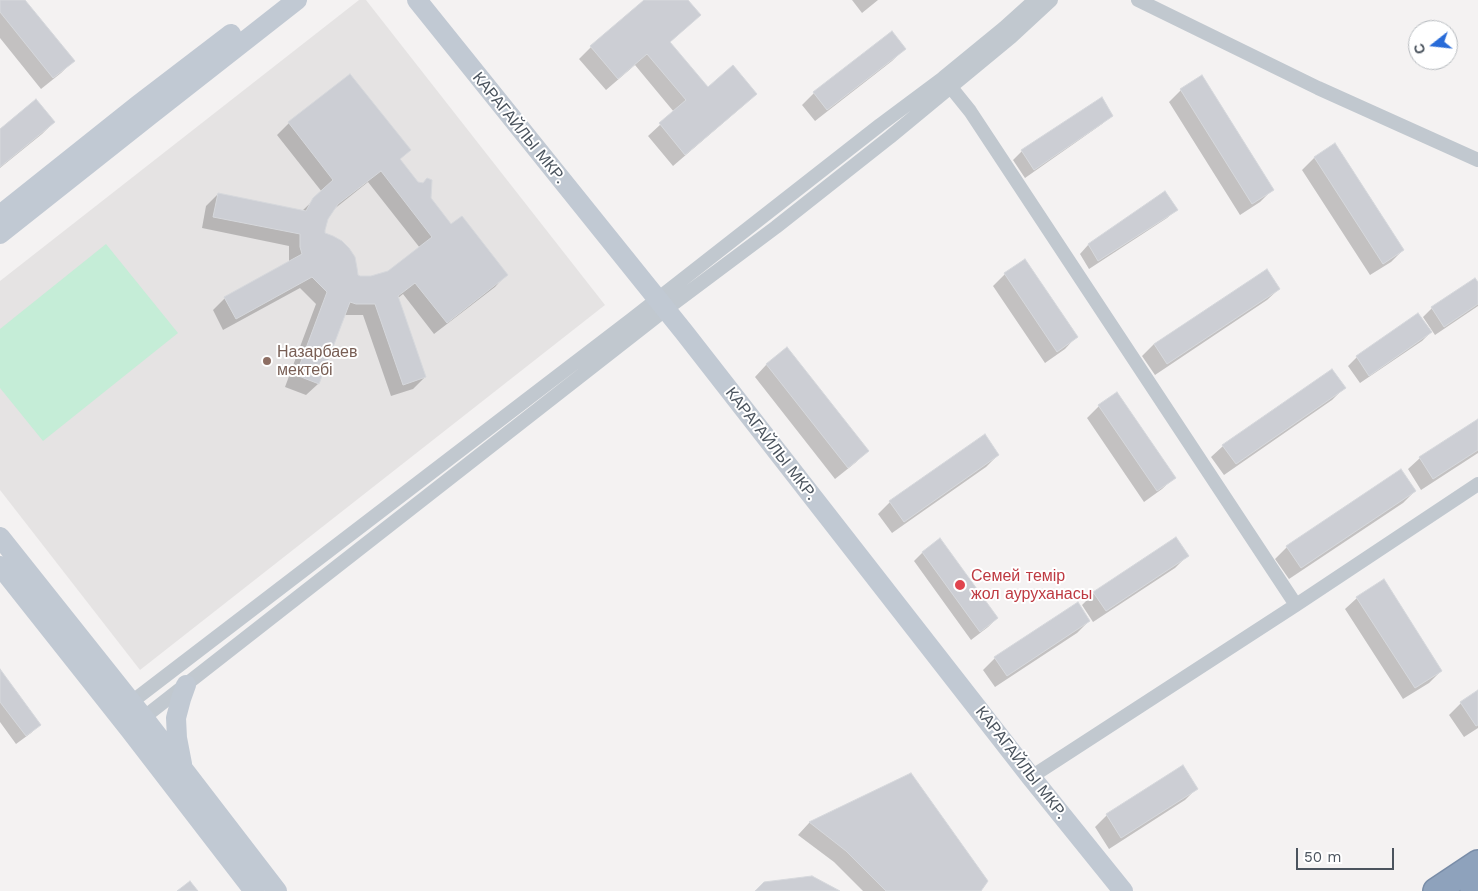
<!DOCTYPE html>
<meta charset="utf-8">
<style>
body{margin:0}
#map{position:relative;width:1478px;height:891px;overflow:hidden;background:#f4f2f2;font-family:"Work Sans",sans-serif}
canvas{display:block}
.north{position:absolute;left:1408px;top:20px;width:50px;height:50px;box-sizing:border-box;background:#fff;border:1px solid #b7bbbf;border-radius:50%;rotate:254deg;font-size:14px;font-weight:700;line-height:20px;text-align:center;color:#4b545e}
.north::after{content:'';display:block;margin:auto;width:18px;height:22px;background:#286bd8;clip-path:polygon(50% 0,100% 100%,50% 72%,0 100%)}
.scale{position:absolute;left:1296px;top:848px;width:98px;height:22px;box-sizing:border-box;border:2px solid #4b545e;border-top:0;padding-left:6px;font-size:15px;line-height:18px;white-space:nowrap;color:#4b545e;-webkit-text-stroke:4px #fff;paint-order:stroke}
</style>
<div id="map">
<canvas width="1478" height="891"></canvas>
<div class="north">С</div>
<div class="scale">50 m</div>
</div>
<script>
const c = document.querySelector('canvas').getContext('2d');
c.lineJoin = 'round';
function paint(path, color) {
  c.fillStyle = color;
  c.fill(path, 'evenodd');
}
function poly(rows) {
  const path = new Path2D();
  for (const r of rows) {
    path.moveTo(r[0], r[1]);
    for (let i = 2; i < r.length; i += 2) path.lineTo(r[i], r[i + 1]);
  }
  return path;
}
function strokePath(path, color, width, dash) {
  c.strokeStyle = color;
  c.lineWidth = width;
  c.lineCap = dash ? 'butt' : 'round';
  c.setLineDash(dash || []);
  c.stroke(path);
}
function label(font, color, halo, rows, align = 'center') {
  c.font = font + ' "Work Sans",sans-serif';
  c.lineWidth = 4;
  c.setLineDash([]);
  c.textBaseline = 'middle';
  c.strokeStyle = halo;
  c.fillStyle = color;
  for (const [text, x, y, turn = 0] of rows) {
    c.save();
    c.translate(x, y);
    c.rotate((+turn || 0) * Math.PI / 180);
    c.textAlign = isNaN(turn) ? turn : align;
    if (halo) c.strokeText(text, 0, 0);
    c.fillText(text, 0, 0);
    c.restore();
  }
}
paint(poly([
 [359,0,366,0,605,305,140,670,0,490,0,281]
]), '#e5e3e3');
paint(poly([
 [106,244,178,333,43,441,0,388,0,329]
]), '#c5edd7');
paint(poly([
 [0,0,24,0,73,61,61,73,41,89,0,38],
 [646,0,687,0,700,15,669,43,708,89,744,105,673,166,648,136,674,112,635,65,606,90,579,59,591,47],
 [852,0,878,0,862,13],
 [904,49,892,61,815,121,802,105,814,93],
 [1201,77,1272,190,1260,202,1240,215,1169,102,1181,90],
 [1111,115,1102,124,1025,178,1013,160,1022,151],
 [54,122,42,134,0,168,0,130],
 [289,123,409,150,399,160,451,226,506,275,495,287,434,334,403,294,398,298,425,377,413,389,391,396,363,315,344,315,318,384,306,395,285,387,316,304,300,288,223,330,213,310,225,298,289,263,289,246,202,228,206,206,218,194,302,211,322,192,277,135],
 [368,182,420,248,389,272,371,277,356,277,324,234,327,219,333,210],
 [1335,145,1403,250,1391,262,1370,275,1302,170,1314,158],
 [1165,193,1176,210,1167,218,1089,269,1080,254,1088,245],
 [1025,261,1076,337,1065,349,1045,363,993,286,1005,274],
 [1267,271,1279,289,1267,300,1155,375,1142,356,1154,344],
 [1478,284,1478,306,1435,335,1423,317,1432,308],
 [1432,331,1422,341,1360,383,1348,366,1357,357],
 [787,349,867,451,855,463,835,479,755,377,766,365],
 [1344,388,1332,400,1224,475,1211,457,1223,446],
 [1117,394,1174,478,1162,489,1144,502,1087,418,1099,406],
 [1478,420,1478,453,1421,490,1408,469,1420,458],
 [998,455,986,467,892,533,878,514,890,502],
 [1415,491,1403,503,1289,579,1275,559,1287,547],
 [1176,539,1187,556,1175,568,1093,622,1082,605,1094,593],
 [939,540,997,618,988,627,971,640,914,561,922,553],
 [1357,598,1441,671,1429,683,1403,699,1345,609],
 [1089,621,1077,633,995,687,983,670,995,658],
 [0,671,39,725,31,733,16,744,0,722],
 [1478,692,1478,728,1464,737,1449,715,1461,703],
 [910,775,980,891,863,891,834,862,798,835,809,823],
 [1197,788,1185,800,1109,849,1095,827,1107,815]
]), '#0003');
const building = poly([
 [0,0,25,0,75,61,53,78,0,12,0,0],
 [644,0,688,0,701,15,670,42,708,87,733,65,757,94,685,155,659,123,686,100,647,54,618,79,590,46,644,0],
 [892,31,906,49,827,110,813,92,892,31],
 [350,74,411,150,400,159,418,182,423,183,427,178,432,180,431,198,451,224,462,216,508,275,447,323,415,283,398,296,426,377,403,385,375,304,356,304,350,302,319,384,296,375,327,292,312,277,236,319,224,297,302,254,300,247,300,234,213,217,218,193,306,211,313,198,333,180,288,122,350,74],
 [381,171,432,237,388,271,371,276,360,276,358,275,357,268,355,257,349,248,342,241,333,236,325,233,325,230,328,219,338,204,381,171],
 [1202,75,1274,190,1252,204,1180,89,1202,75],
 [1102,97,1113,116,1034,170,1021,150,1102,97],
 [36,99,55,122,0,167,0,129,36,99],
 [1335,143,1404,250,1383,264,1314,157,1335,143],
 [1165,191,1178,210,1098,261,1088,244,1165,191],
 [1025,259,1078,337,1057,352,1004,273,1025,259],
 [1267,269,1280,289,1167,364,1154,344,1267,269],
 [1475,278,1478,282,1478,304,1444,327,1431,307,1475,278],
 [1418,313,1432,332,1369,376,1356,356,1418,313],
 [787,347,869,451,848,468,766,364,787,347],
 [1332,369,1346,388,1236,464,1222,445,1332,369],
 [1117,392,1176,478,1157,491,1098,405,1117,392],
 [1478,419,1478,450,1433,479,1419,457,1478,419],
 [985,434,999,455,904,522,889,501,985,434],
 [1401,469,1416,491,1301,568,1286,546,1401,469],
 [1176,537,1189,556,1106,611,1093,592,1176,537],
 [940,538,998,618,980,632,922,552,940,538],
 [1384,579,1442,671,1415,688,1356,597,1384,579],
 [1078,602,1090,621,1007,676,994,657,1078,602],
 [0,669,41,725,26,736,0,702,0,669],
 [1478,690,1478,725,1476,726,1460,702,1478,690],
 [1183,765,1198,789,1121,838,1106,814,1183,765],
 [911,773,988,881,981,891,886,891,846,851,809,822,911,773],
 [812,876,840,891,755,891,764,882,812,876],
 [190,881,198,891,177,891,190,881]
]);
paint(building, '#ccced4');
strokePath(building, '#d6d8dc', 1);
const highway = poly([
 [1436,891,1478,863],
 [1473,891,1478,888]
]);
strokePath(highway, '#798da8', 28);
strokePath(poly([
 [1138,0,1318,88,1478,160],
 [945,80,970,111,1296,605],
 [125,707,632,319,880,125,943,78,1004,28,1035,0],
 [138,722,665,310,776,227,890,137,1011,37,1051,0],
 [1031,777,1296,605,1478,484]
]), '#c1c8cf', 14);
strokePath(poly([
 [417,0,684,332,1031,777,1123,891],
 [0,215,138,105,231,34],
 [0,234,149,116,297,0],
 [0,537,144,718,277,891],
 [0,566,130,730,254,891],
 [182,764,177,738,176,718,181,699,186,685]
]), '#c1c9d3', 20);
strokePath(highway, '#8ea2bc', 25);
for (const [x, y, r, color] of [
 [267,361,5,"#8d6e63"],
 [960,585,6,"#e0444e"]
]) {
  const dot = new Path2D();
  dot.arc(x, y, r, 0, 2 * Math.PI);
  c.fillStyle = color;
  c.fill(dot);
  strokePath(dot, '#fff', 2);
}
label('16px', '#4b545e', '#fff', [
 ["КАРАГАЙЛЫ МКР.",519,128,51],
 ["КАРАГАЙЛЫ МКР.",771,444,52],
 ["КАРАГАЙЛЫ МКР.",1021,763,52]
]);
label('16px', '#785e54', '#fff', [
 ["Назарбаев",277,352],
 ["мектебі",277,370]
], 'left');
label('16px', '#be3a42', '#fff', [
 ["Семей темір",971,576],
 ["жол ауруханасы",971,594]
], 'left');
</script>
